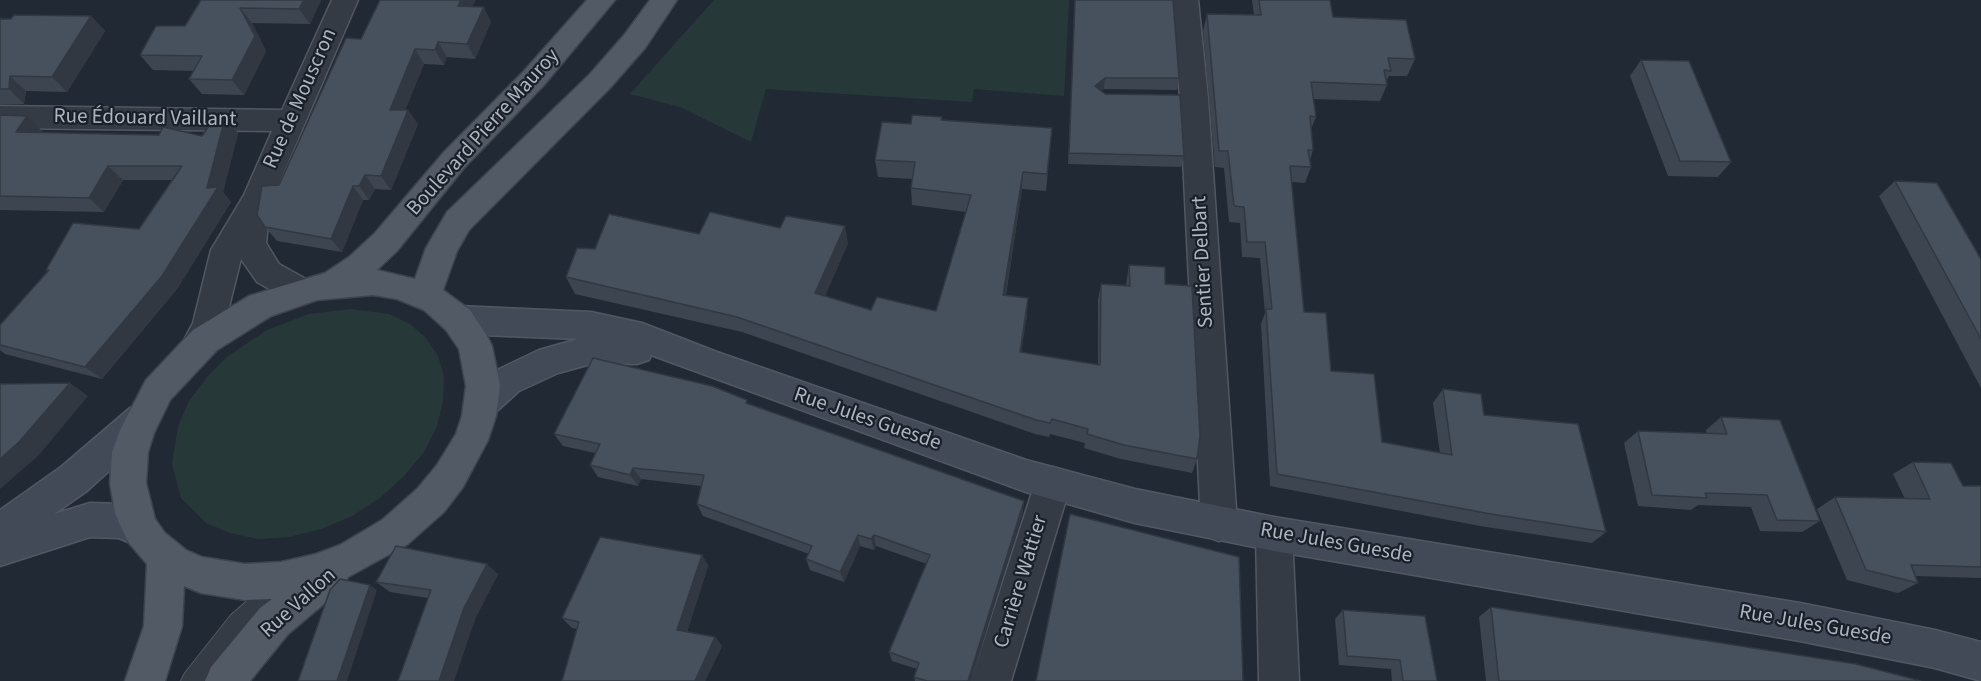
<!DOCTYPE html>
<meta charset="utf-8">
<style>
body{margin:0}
canvas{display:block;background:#212934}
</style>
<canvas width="1981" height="681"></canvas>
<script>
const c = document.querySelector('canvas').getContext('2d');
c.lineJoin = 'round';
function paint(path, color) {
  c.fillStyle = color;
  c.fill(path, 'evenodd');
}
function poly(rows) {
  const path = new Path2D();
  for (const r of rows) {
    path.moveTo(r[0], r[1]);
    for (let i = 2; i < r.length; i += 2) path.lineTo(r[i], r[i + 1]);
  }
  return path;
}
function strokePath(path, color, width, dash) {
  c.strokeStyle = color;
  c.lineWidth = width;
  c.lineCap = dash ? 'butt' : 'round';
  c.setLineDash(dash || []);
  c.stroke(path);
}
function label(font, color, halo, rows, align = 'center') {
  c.font = font + ' "Source Sans 3",sans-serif';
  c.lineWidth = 4.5;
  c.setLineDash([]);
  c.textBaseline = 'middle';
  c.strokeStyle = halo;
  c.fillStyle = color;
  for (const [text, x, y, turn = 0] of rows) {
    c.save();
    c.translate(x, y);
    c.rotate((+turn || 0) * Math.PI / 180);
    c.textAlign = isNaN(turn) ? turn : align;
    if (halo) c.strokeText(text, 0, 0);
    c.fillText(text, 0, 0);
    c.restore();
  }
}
paint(poly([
 [714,0,1069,0,1064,96,974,89,972,102,766,89,751,142,680,107,630,94],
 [351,309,389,314,410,324,426,338,438,356,444,377,443,401,437,426,424,452,404,476,380,498,352,516,321,529,289,537,258,539,230,533,206,523,181,498,172,464,178,426,189,401,207,377,228,356,267,330,309,314]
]), '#273839');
const lane = poly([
 [285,572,293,575,296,583,293,591,247,631,208,681,181,681,185,673,231,615,277,575,285,572]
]);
const street = poly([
 [332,0,358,0,270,204,266,243,279,264,311,282,316,291,311,300,300,304,289,300,257,282,241,259,225,323,209,358,197,362,185,358,180,348,193,323,211,250,244,195,272,131,0,128,0,106,282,110,332,0],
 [1172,0,1198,0,1208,98,1237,524,1232,536,1219,541,1206,536,1201,524,1180,98,1172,0],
 [1053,467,1066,471,1071,483,1011,681,971,681,1035,483,1040,471,1053,467],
 [1274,517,1287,522,1292,534,1299,681,1259,681,1256,534,1261,522,1274,517]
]);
const secondary = poly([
 [458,306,591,312,642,323,717,352,1026,460,1135,489,1274,517,1800,603,1935,630,1981,642,1981,681,1935,668,1800,641,1274,551,1135,523,1026,492,651,355,649,360,637,364,591,364,558,373,519,391,493,415,481,419,469,415,464,404,469,393,495,371,539,350,578,339,458,334,446,330,442,320,446,310,458,306],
 [142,404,154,408,159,419,154,430,87,491,54,514,90,503,123,504,155,519,160,531,155,543,142,548,119,538,90,537,0,566,0,510,61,467,130,408,142,404]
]);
const primary = poly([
 [587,0,615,0,544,85,464,168,397,251,377,270,415,279,426,248,447,212,590,74,625,34,650,0,677,0,645,48,610,88,469,230,457,251,443,290,470,310,487,336,492,346,500,386,496,416,488,440,463,487,444,512,408,544,348,577,344,587,288,634,250,681,205,681,211,667,260,608,272,599,245,600,201,593,184,586,182,626,165,681,125,681,144,626,147,564,129,543,120,525,115,513,110,483,112,452,120,430,146,380,193,330,249,296,325,273,349,257,375,233,444,152,524,71,587,0],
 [373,295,397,299,424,310,446,330,459,349,466,386,462,416,456,434,437,465,418,488,382,520,340,545,316,554,281,562,245,564,202,557,186,550,165,533,155,519,146,483,148,452,154,433,170,400,217,350,271,316,317,300,373,295]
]);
strokePath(lane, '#525862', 2);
strokePath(street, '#525862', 3);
strokePath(secondary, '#525862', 3);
strokePath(primary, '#3e444e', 3);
paint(lane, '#343b45');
paint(street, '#343b45');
paint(secondary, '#434a57');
paint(primary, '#525a65');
paint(poly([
 [201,0,321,0,310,24,252,23,266,51,244,95,202,94,189,79,194,71,153,70,140,55,185,26],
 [1075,0,1179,78,1177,90,1104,89,1101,91,1184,156,1181,167,1068,164],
 [1252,0,1330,0,1333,17,1415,59,1407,76,1389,76,1386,81,1387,85,1380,101,1313,99,1316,117,1311,129,1313,150,1310,160,1311,167,1305,183,1291,182,1304,312,1331,371,1382,442,1440,453,1433,403,1443,389,1484,415,1606,532,1592,543,1480,526,1270,486,1261,324,1265,313,1260,258,1242,257,1240,223,1229,222,1224,168,1215,167,1203,31,1207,14,1254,15],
 [472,7,491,22,475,59,447,57,444,65,424,64,405,110,418,124,391,190,375,189,369,200,363,200,342,252,277,241,265,227,361,39],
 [91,16,105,31,67,92,26,91,24,104,0,104,0,19],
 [1641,60,1731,162,1718,177,1668,176,1630,76],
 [0,115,42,131,41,133,202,136,225,118,238,133,223,192,231,202,177,289,102,379,5,354,0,350,0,325,48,272,46,270,139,229,172,180,123,180,104,212,0,210],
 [942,120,1052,128,1046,191,1022,189,1006,295,1027,314,1021,352,1098,365,1098,300,1101,284,1126,285,1129,265,1165,284,1197,459,1192,473,1121,459,1084,448,1085,443,1050,434,1049,437,1035,434,742,332,575,294,566,277,595,249,699,234,780,228,848,243,825,296,871,310,936,311,966,212,912,205,911,188,912,179,878,177,875,160,911,124],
 [1895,181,1981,259,1981,388,1879,196],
 [749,404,1023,512,971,681,915,681,914,677,917,669,892,661,889,652,927,564,876,546,874,550,860,546,844,582,810,570,806,559,809,554,703,516,697,504,701,486,641,479,638,486,598,477,590,465,595,453,563,446,554,434],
 [1721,417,1820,521,1802,532,1760,531,1751,507,1698,505,1691,510,1638,506,1624,443,1638,431,1707,434,1706,430],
 [1913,462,1963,486,1981,486,1981,578,1915,576,1918,583,1898,593,1847,580,1817,509,1835,497,1905,499,1893,474],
 [702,555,708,566,687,632,715,637,722,646,705,681,562,681,577,629,572,628,562,618],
 [498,574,476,617,428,598,390,592,376,582],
 [1491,607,1921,681,1486,681,1479,617],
 [1343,610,1437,681,1392,681,1391,669,1339,665,1335,619]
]), '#3d4550');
paint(poly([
 [304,0,321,0,310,24,299,9],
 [461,0,476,0,465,21,458,6],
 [484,7,491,22,475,59,467,44],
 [240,8,252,23,266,51,244,95,232,80],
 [91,16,105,31,67,92,52,77],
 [438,42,447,57,444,65,435,50],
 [415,49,424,64,399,124,390,110],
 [10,76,26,91,24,104,9,89],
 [1105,78,1104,89,1094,97,1095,86],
 [408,110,418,124,391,190,381,176],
 [27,116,42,131,32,147,16,132],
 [225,118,238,133,223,192,231,202,177,289,102,379,85,367,207,188],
 [108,166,123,180,104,212,89,198],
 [1023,172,1022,189,1003,311,1003,295],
 [365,175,375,189,369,200,359,186],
 [353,186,363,200,342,252,331,239],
 [845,226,848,243,819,309,815,293],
 [1028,298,1027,314,1019,367,1020,352],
 [70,383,88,396,39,455,0,489,0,459],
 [633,468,641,479,638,486,630,475],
 [1024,501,1023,512,971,681,968,681],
 [858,535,860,546,844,582,840,572],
 [874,535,876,546,874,550,871,539],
 [702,555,708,566,685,639,677,630],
 [487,564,498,574,476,617,454,681,439,681,464,608],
 [370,585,377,590,347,681,337,681],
 [715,637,722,646,705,681,695,681]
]), '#323841');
const building = poly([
 [201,0,304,0,299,9,240,8,255,36,232,80,189,79,202,56,140,55,156,26,185,26,201,0],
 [380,0,461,0,458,6,484,7,467,44,438,42,435,50,415,49,390,110,408,110,381,176,365,175,359,186,353,186,331,239,265,227,257,215,262,186,279,185,346,38,361,39,380,0],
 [1075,0,1173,0,1179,78,1105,78,1095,86,1105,94,1180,95,1184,156,1069,153,1075,0],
 [1259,0,1330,0,1333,17,1406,20,1415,59,1388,58,1391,71,1384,70,1387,85,1311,82,1316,117,1310,116,1313,150,1308,150,1311,167,1290,166,1304,312,1326,313,1331,371,1374,374,1382,442,1452,455,1443,389,1481,394,1484,415,1578,424,1606,532,1491,514,1277,474,1266,309,1272,309,1265,242,1247,242,1244,207,1234,206,1228,151,1219,151,1207,14,1261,15,1259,0],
 [14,15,91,16,52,77,10,76,9,89,0,89,0,19,11,19,14,15],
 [1641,60,1689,61,1731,162,1680,161,1641,60],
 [0,115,27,116,16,132,159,135,163,127,202,136,214,118,225,118,207,188,218,187,162,276,85,367,0,345,0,325,49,270,46,270,73,223,139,229,182,166,108,166,89,198,0,196,0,115],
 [912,115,942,117,941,120,1052,128,1047,174,1023,172,1003,295,1028,298,1020,352,1100,365,1101,284,1130,286,1129,265,1165,267,1165,284,1192,286,1200,436,1197,459,1124,445,1087,434,1088,429,1052,419,1050,423,1036,420,737,317,566,277,577,248,595,249,609,214,699,234,710,212,780,228,786,216,845,226,815,293,871,310,877,297,936,311,971,195,911,188,915,162,875,160,882,122,911,124,912,115],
 [1895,181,1937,183,1981,259,1981,339,1895,181],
 [593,358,712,386,747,400,746,403,1024,501,968,681,927,681,914,677,919,663,889,652,930,555,874,535,871,539,858,535,840,572,806,559,812,546,697,504,704,475,633,468,630,475,590,465,600,444,554,434,593,358],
 [70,383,19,442,0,459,0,384,70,383],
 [1721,417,1780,420,1820,521,1777,520,1767,495,1705,493,1707,498,1652,495,1638,431,1727,434,1721,417],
 [1913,462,1951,463,1963,486,1981,486,1981,567,1911,565,1918,583,1866,570,1835,497,1930,499,1913,462],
 [1070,514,1239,557,1243,681,1036,681,1070,514],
 [600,537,702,555,677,630,715,637,695,681,562,681,579,622,562,618,600,537],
 [396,546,487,564,464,608,439,681,398,681,431,590,376,582,396,546],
 [340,579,370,585,337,681,298,681,330,590,340,579],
 [1491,607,1856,664,1921,681,1499,681,1491,607],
 [1343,610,1425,616,1437,681,1403,681,1400,660,1347,656,1343,610]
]);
paint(building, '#47505d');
strokePath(building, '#323841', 1.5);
label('21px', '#aeb5c1', '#1a2029', [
 ["Rue de Mouscron",301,99,-66],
 ["Rue Édouard Vaillant",145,119,1],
 ["Boulevard Pierre Mauroy",484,133,-48],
 ["Sentier Delbart",1204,262,-93],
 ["Rue Jules Guesde",867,420,19],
 ["Rue Jules Guesde",1336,544,10],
 ["Carrière Wattier",1022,582,-73],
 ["Rue Vallon",299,604,-42],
 ["Rue Jules Guesde",1815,626,10]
]);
</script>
